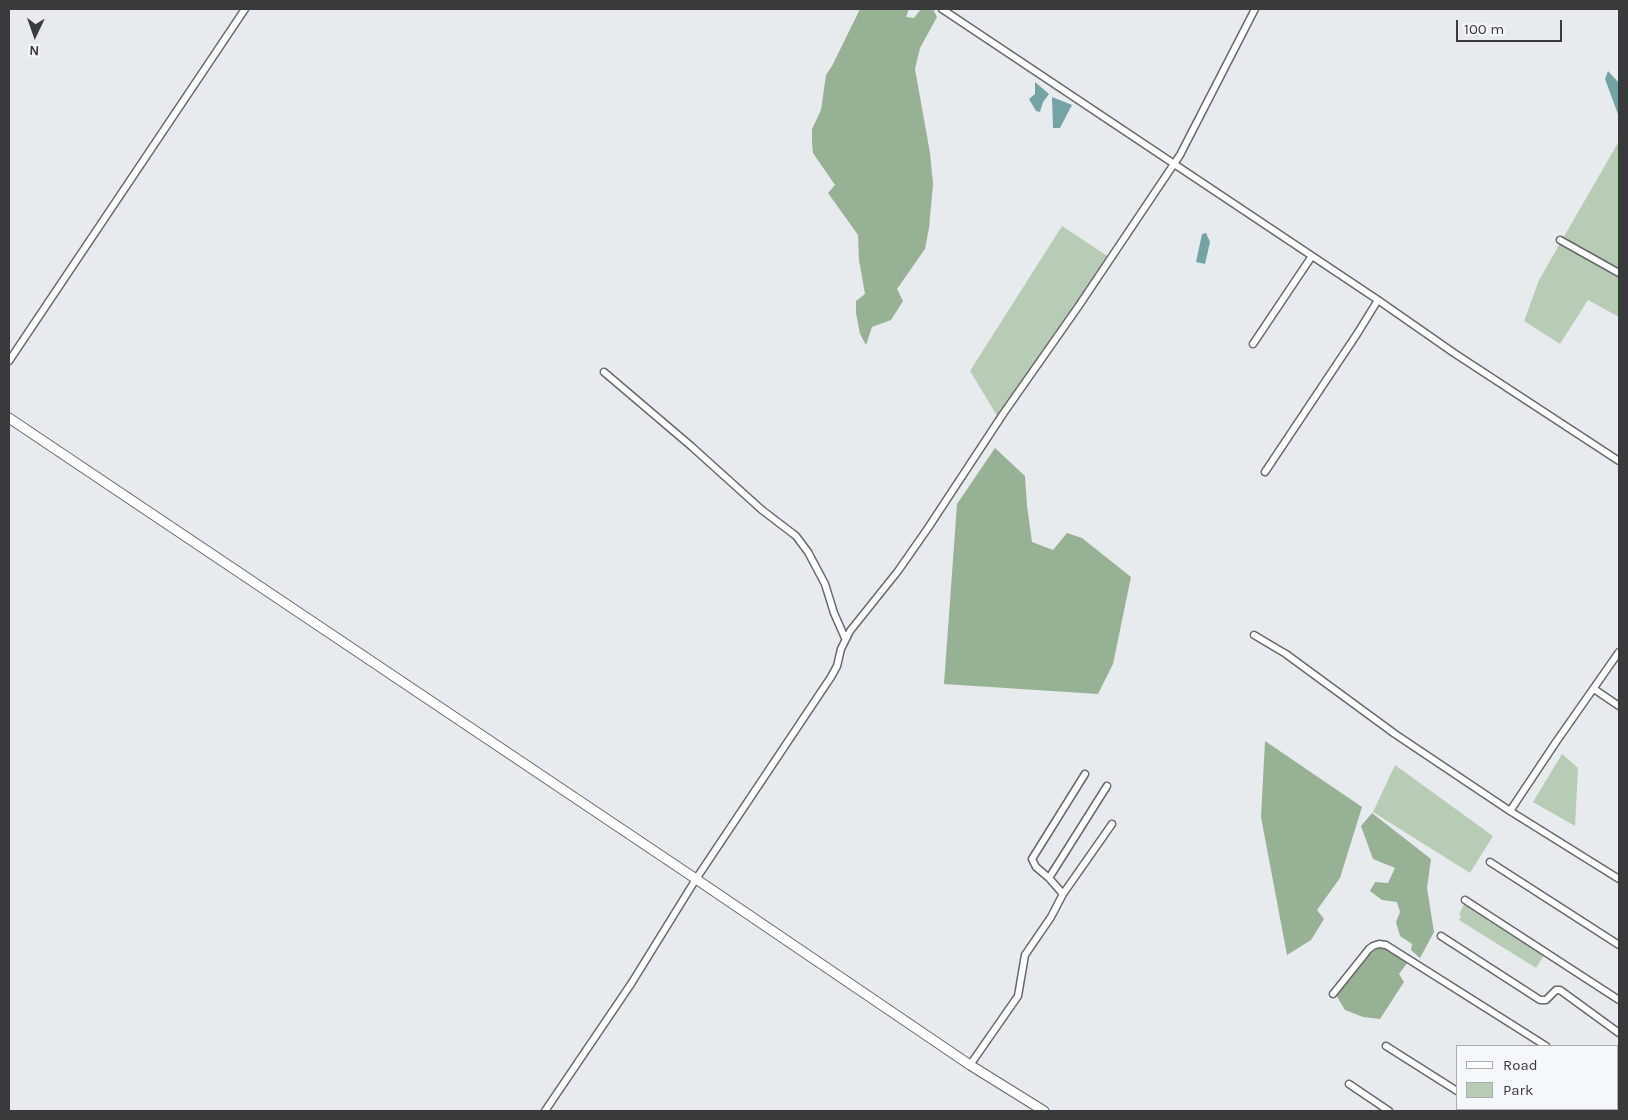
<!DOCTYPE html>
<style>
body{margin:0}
#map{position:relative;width:1628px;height:1120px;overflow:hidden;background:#e8ebee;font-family:Karla,sans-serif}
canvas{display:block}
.frame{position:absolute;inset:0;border:10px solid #393a3b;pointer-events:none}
.legend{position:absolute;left:1456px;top:1045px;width:162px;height:65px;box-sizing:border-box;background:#f5f8fb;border:1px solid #aaacae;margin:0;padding:6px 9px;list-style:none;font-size:15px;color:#393a3b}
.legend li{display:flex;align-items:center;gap:10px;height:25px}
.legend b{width:25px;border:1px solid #aaacae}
.north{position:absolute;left:10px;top:10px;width:50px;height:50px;-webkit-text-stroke:4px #f5f8fb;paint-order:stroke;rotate:183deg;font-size:14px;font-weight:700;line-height:20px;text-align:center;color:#393a3b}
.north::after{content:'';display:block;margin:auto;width:18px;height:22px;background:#393a3b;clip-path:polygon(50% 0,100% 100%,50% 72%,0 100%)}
.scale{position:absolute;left:1456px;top:20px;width:106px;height:22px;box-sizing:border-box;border:2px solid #393a3b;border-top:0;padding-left:6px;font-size:15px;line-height:18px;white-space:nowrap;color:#393a3b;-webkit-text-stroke:4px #f5f8fb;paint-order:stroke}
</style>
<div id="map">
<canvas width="1628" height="1120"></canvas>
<div class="frame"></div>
<ul class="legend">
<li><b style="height:6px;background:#fff"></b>Road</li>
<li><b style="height:14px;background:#b7ccb4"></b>Park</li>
</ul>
<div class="north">N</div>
<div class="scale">100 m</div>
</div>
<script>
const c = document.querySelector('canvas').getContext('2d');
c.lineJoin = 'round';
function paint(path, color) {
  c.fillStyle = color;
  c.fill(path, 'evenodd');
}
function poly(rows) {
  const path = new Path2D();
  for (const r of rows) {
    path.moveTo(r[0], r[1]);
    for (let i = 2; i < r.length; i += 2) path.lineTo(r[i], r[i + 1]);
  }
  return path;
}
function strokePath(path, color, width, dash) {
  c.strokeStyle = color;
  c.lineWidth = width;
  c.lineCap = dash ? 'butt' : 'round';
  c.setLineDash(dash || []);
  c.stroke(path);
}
paint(poly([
 [1619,141,1619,317,1588,300,1560,344,1524,321,1539,280],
 [1062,226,1109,257,999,419,970,371],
 [1562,754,1578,768,1575,826,1533,802],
 [1395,765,1493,836,1470,873,1373,812],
 [1465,903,1544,955,1536,968,1459,920,1461,916,1459,914]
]), '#b7ccb4');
paint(poly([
 [860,9,909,9,906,17,914,18,921,9,933,9,937,17,920,48,915,69,930,153,933,184,929,228,925,249,897,289,903,301,891,320,872,327,866,345,860,334,856,313,856,301,865,294,859,260,858,235,828,193,835,185,813,153,812,143,812,129,821,110,826,75,832,66],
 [995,448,1025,476,1027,506,1032,542,1053,550,1067,533,1082,538,1131,577,1113,664,1098,694,944,684,957,504],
 [1265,741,1362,807,1340,878,1317,910,1324,919,1311,940,1287,955,1261,817],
 [1372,813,1431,859,1427,888,1434,932,1420,958,1411,950,1412,944,1400,936,1396,922,1400,912,1397,902,1382,900,1370,891,1375,882,1388,883,1395,868,1373,859,1361,826],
 [1386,947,1408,962,1399,974,1404,982,1380,1019,1363,1017,1345,1010,1336,995,1375,948]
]), '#96b193');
paint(poly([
 [1608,71,1619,83,1619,117,1605,79],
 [1035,82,1049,94,1043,102,1040,112,1036,111,1029,99,1035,94],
 [1052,97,1072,105,1060,128,1053,128],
 [1206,233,1210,242,1205,264,1196,262,1202,234]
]), '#73a3a4');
const street = poly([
 [942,9,1378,300,1454,353,1619,461],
 [1560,240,1619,273],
 [1253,344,1312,256],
 [9,361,245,9],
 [604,372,691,446,762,510,796,536,808,552,825,584,834,613,845,638],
 [1265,472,1357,334,1378,300],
 [1254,635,1286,654,1395,734,1510,811,1619,879],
 [1594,689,1619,706],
 [1510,811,1556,742,1619,652],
 [1490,862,1619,945],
 [1049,878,1107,786],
 [1063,894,1049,878,1036,867,1032,859,1085,774],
 [1465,900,1619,1000],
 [1441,936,1540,1000,1546,1000,1556,990,1560,990,1619,1033],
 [1333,994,1369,949,1373,946,1379,944,1386,945,1546,1046],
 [1386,1046,1457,1091],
 [970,1065,1018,996,1025,955,1051,917,1063,894,1112,824],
 [1349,1084,1389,1111],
 [1482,1109,1486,1111],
 [1568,1109,1572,1111],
 [545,1111,631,984,696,879,831,677,837,666,841,649,850,631,898,571,928,528,1003,414,1078,307,1180,155,1255,9]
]);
const secondary = poly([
 [9,418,696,879,970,1065,1044,1111],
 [1617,1055,1619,1052],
 [1617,1092,1619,1093],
 [1580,1111,1582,1109]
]);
strokePath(street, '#66686b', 9);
strokePath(secondary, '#66686b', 11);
strokePath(street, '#fff', 6);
strokePath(secondary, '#fff', 9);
</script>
